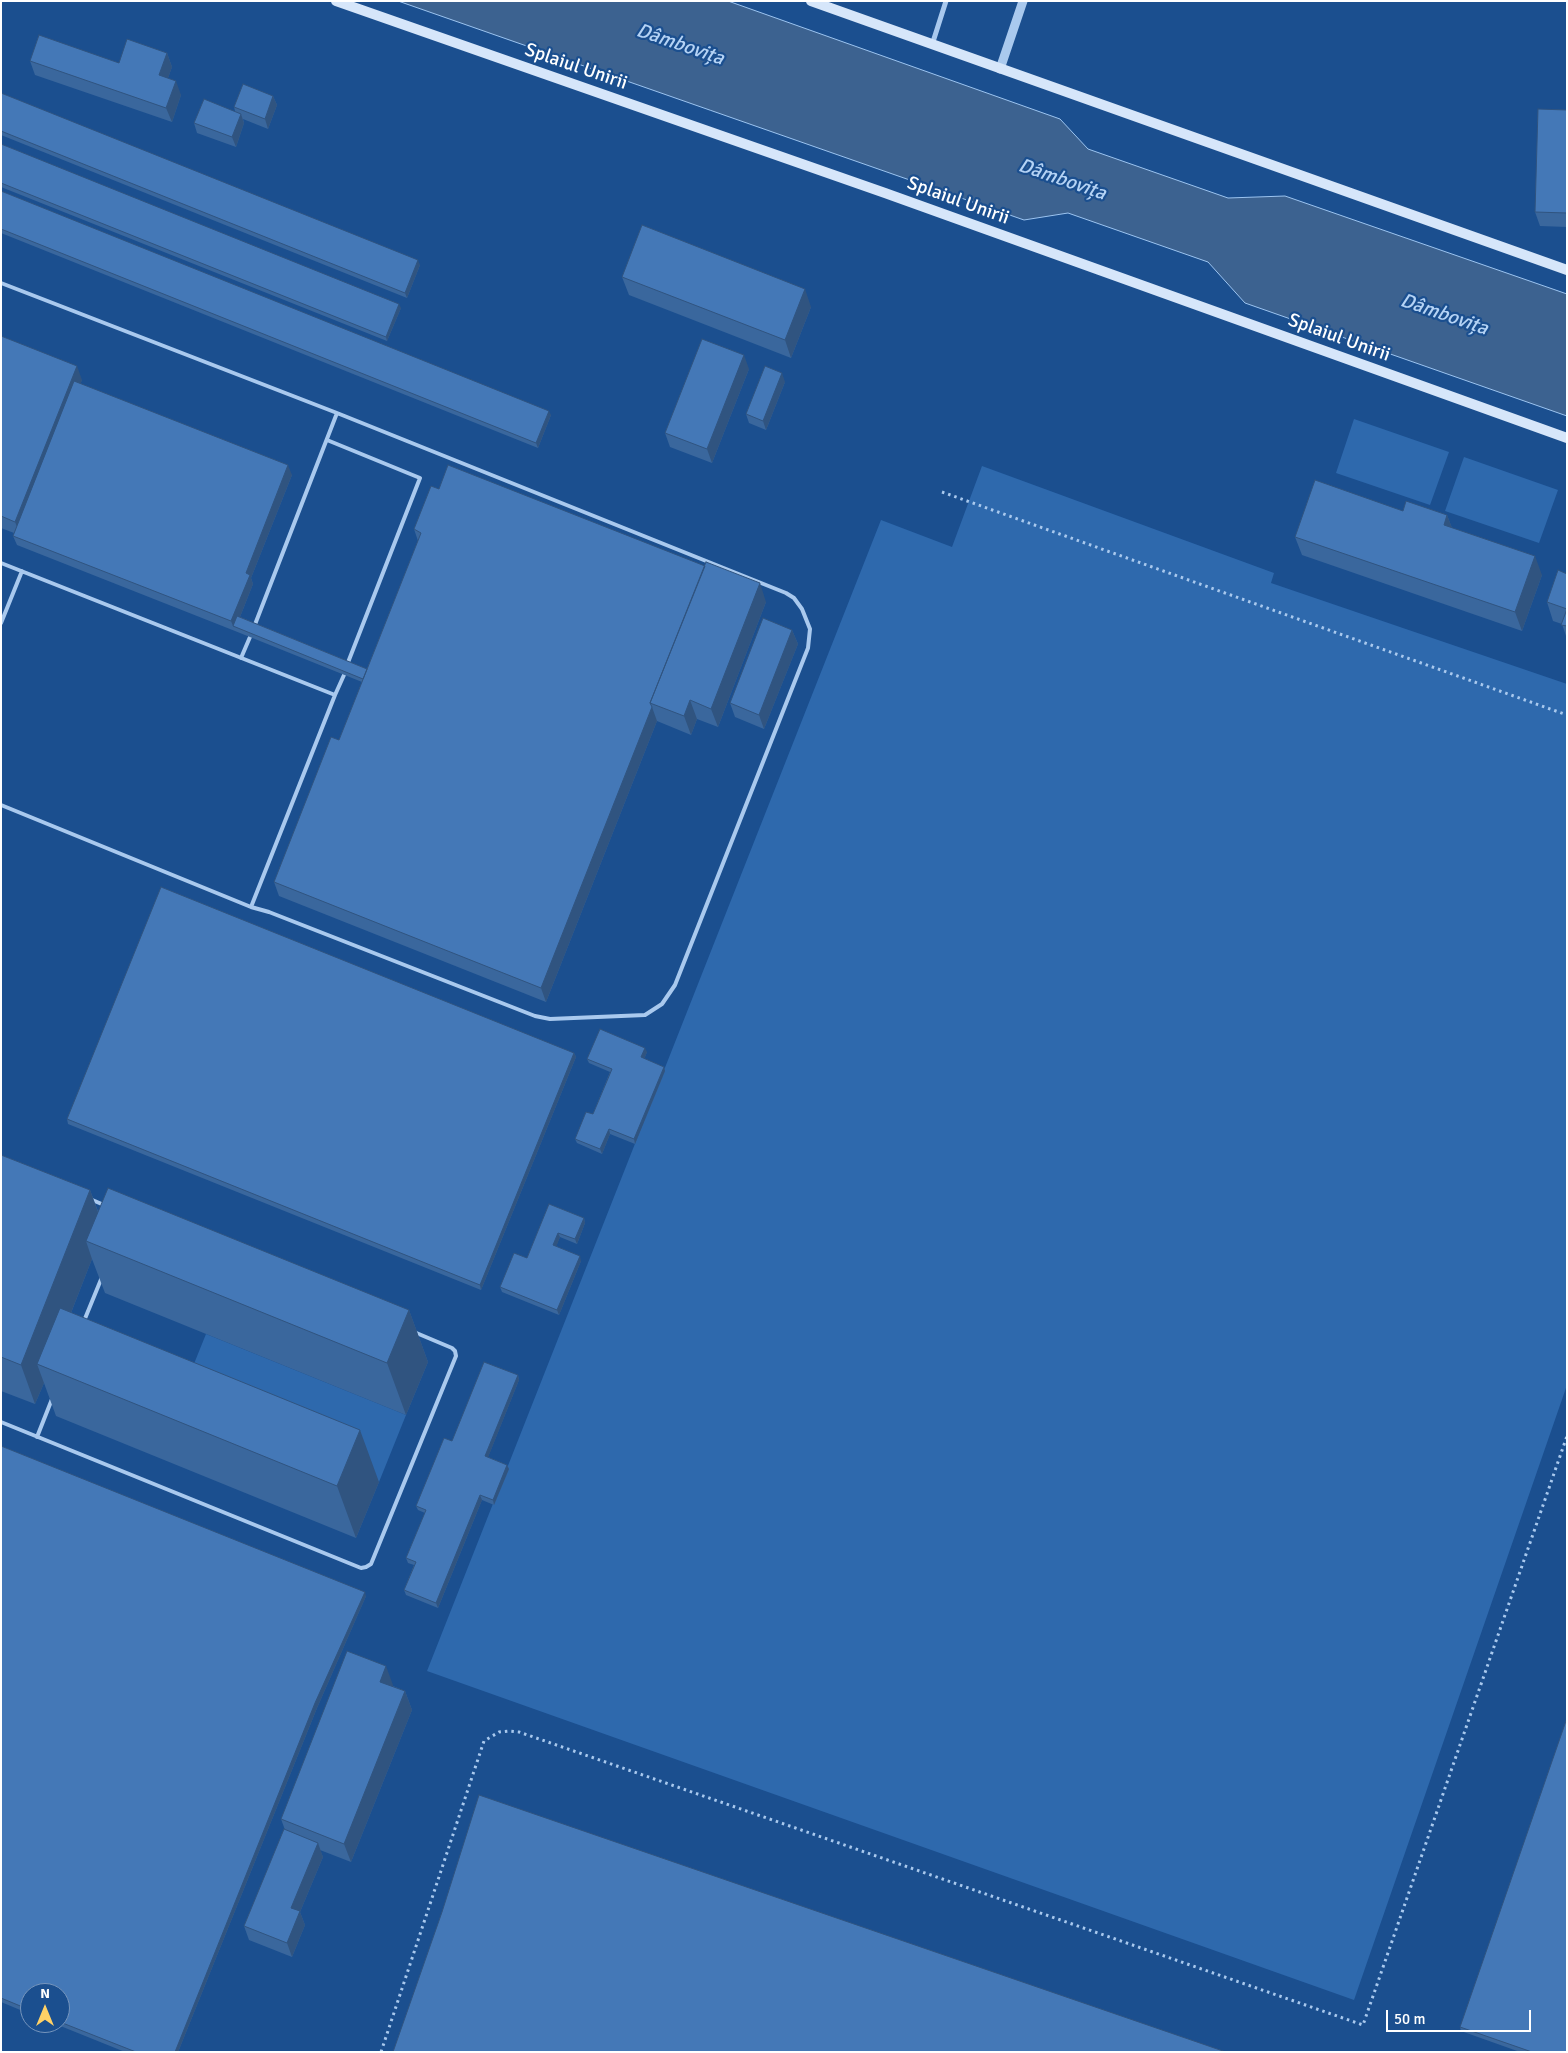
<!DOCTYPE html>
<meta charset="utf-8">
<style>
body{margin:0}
#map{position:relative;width:1568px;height:2053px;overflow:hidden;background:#1b4f8f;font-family:Signika,sans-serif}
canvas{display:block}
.frame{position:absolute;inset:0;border:2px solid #fff;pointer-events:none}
.north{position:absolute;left:20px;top:1983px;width:50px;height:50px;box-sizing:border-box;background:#1b4f8f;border:1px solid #7695bc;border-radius:50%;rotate:0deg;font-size:14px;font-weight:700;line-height:20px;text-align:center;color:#fff}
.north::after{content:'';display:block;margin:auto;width:18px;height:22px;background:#ffd166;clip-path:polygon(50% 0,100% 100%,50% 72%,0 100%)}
.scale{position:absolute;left:1386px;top:2010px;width:145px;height:22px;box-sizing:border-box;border:2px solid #fff;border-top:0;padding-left:6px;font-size:15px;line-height:18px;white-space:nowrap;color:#fff;-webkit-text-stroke:4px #1b4f8f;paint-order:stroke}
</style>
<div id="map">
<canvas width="1568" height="2053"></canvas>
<div class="frame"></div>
<div class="north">N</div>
<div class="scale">50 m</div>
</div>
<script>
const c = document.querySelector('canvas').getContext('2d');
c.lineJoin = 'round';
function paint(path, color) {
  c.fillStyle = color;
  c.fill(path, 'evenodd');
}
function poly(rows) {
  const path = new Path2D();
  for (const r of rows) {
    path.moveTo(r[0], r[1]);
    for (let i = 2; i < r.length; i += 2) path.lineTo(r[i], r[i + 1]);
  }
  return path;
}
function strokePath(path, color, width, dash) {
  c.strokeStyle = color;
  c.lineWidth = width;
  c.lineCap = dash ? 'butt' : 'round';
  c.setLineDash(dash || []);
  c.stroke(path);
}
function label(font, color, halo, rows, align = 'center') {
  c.font = font + ' Signika,sans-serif';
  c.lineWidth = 4.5;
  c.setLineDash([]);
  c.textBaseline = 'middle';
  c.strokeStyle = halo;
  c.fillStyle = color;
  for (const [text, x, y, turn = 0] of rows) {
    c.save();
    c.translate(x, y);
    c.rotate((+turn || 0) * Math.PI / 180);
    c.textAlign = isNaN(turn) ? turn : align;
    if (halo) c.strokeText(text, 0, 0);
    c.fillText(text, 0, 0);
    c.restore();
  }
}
paint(poly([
 [1354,419,1449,452,1430,505,1336,473],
 [1464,457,1558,490,1539,543,1445,511],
 [982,466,1274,573,1271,583,1567,684,1567,1385,1354,2000,427,1671,881,520,952,547],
 [206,1334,406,1415,379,1482,179,1401]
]), '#2e69ad');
const water = poly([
 [398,1,728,1,1060,119,1088,149,1228,198,1285,196,1567,294,1567,416,1245,303,1208,262,1068,213,1024,220,398,1]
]);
paint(water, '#3c6290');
strokePath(water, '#9cc4f0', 1);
strokePath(poly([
 [942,492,1567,715],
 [381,2052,484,1741,499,1732,509,1731,519,1732,1363,2025,1567,1436]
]), '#a9c9ee', 3, [2.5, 4]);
strokePath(poly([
 [1,283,337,413,786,593,794,598,802,609,810,629,808,648,675,985,662,1004,645,1015,550,1019,535,1016,269,912,251,907,1,805],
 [327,440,420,478,347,665],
 [1,563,335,695,251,907],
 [1,623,22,571],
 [254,627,337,413],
 [241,658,250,637],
 [335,695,344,675],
 [90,1199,104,1205],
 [84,1321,102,1277],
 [1,1422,361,1568,366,1567,371,1564,456,1356,455,1351,452,1348,414,1332],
 [37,1437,52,1399]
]), '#a9c9ee', 4);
strokePath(poly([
 [932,45,946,1]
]), '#a9c9ee', 5);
strokePath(poly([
 [1000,69,1023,1]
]), '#a9c9ee', 9);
strokePath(poly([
 [336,1,885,193,1567,438],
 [811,1,1567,270]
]), '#d6e6fa', 10);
paint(poly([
 [167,53,172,67,168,78,181,95,172,122,35,75,30,61,119,63],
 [1,93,420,265,407,298,1,135],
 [273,96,277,105,268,129,243,119,244,123,236,147,197,133,194,123,235,111,234,107],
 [1567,110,1567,227,1540,226,1535,212],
 [1,144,401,308,387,341,1,187],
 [1,191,551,415,538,448,1,233],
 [622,277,811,307,791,358,629,295],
 [1,336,82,380,80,384,292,475,251,578,253,584,240,617,367,669,418,541,414,529,439,489,766,602,718,727,697,719,691,735,657,721,546,1002,279,896,274,882,339,740,362,682,235,631,17,545,13,536,14,533,1,528],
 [749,369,712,463,670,447,665,433],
 [785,382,766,430,749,423,746,414],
 [1403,511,1447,515,1452,528,1542,575,1522,631,1302,555,1295,537],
 [1567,574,1567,639,1562,624,1553,621,1547,602],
 [792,630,798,644,764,729,735,717,730,703],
 [647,1052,644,1059,664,1067,665,1071,635,1144,610,1134,602,1154,577,1143,575,1139,593,1114,610,1072,589,1063,587,1059],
 [574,1053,576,1057,481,1290,68,1124,67,1119],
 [1,1155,90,1190,98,1211,409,1310,428,1362,406,1415,105,1293,92,1259,71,1313,379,1482,356,1538,56,1416,44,1383,35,1404,1,1391],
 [549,1204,584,1218,585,1223,577,1244,560,1237,556,1246,581,1261,559,1315,502,1292,500,1287,527,1258],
 [518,1375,519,1380,488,1457,507,1465,509,1469,494,1505,482,1500,438,1608,406,1595,404,1590,414,1565,408,1563,406,1558,425,1513,418,1510,416,1506,452,1441],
 [1,1446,366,1596,317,1708,178,2052,125,2052,53,2023,60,2023,60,1993,30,1993,30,2014,1,2002],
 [393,1685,393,1686,405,1691,412,1710,351,1862,320,1850,323,1857,300,1912,305,1925,292,1957,249,1940,244,1926,285,1830,281,1819],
 [1460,2027,1567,2052,1520,2052,1461,2031]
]), '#3a679d');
paint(poly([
 [167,53,172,67,164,89,159,75],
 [176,81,181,95,172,122,166,108],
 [273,96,277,105,268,129,265,119],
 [241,114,244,123,236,147,232,137],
 [418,260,420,265,407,298,405,293],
 [805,289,811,307,791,358,785,340],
 [399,304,401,308,387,341,386,337],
 [744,355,749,369,712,463,707,449],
 [77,366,82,380,21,536,15,522],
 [782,373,785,382,766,430,763,421],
 [549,411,551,415,538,448,536,443],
 [288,465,292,475,251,578,253,584,236,627,233,626,231,621,246,573],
 [1447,515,1454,533,1444,525],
 [1535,556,1542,575,1522,631,1515,612],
 [760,583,766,602,718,727,711,709],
 [792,630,798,644,764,729,759,715],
 [690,700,697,719,691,735,684,716],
 [652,707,657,721,546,1002,541,988],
 [645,1048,647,1052,643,1062,641,1057],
 [574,1053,576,1057,481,1290,480,1285],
 [664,1067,665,1071,635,1144,634,1139],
 [609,1129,610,1134,602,1154,600,1149],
 [90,1190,104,1229,86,1241,92,1259,49,1369,37,1364,44,1383,35,1404,21,1365],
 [584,1218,585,1223,577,1244,575,1239],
 [558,1233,560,1237,555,1250,553,1245],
 [580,1256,581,1261,559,1315,557,1310],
 [409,1310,428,1362,406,1415,387,1363],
 [518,1375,519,1380,487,1460,485,1456],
 [360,1430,379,1482,356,1538,337,1486],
 [507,1465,509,1469,494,1505,493,1500],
 [480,1495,482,1500,438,1608,436,1603],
 [365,1592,366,1596,317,1708,178,2052,175,2052,315,1703],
 [386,1666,393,1685,387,1700,380,1682],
 [405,1691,412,1710,351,1862,344,1844],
 [318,1843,323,1857,300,1912,305,1925,292,1957,287,1943,291,1908]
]), '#305480');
const building = poly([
 [39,35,119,63,127,39,167,53,159,75,176,81,166,108,30,61,39,35],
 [243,84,273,96,265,119,234,107,243,84],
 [1,93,418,260,405,293,1,131,1,93],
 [204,99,241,114,232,137,194,123,204,99],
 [1538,109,1567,110,1567,213,1535,212,1538,109],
 [1,144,399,304,386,337,1,183,1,144],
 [1,191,549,411,536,443,1,229,1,191],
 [642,225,805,289,785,340,622,277,642,225],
 [1,336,77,366,15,522,1,516,1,336],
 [702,339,744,355,707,449,665,433,702,339],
 [765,366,782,373,763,421,746,414,765,366],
 [74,381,288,465,246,573,250,575,231,621,13,536,74,381],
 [448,465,705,566,650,703,652,707,541,988,274,882,331,737,339,740,421,533,414,529,431,486,439,489,448,465],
 [1315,480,1403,511,1406,501,1447,515,1444,525,1535,556,1515,612,1295,537,1315,480],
 [706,562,760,583,711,709,690,700,684,716,650,703,706,562],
 [1558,570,1567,574,1567,626,1561,625,1567,609,1547,602,1558,570],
 [237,616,367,669,363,679,233,626,237,616],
 [763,618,792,630,759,715,730,703,763,618],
 [161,887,574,1053,480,1285,67,1119,161,887],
 [600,1029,645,1048,641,1057,664,1067,634,1139,609,1129,600,1149,575,1139,586,1112,593,1114,612,1069,587,1059,600,1029],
 [1,1155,90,1190,21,1365,1,1357,1,1155],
 [108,1188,409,1310,387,1363,86,1241,108,1188],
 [549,1204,584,1218,575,1239,558,1233,553,1245,580,1256,557,1310,500,1287,514,1253,527,1258,549,1204],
 [60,1308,360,1430,337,1486,37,1364,60,1308],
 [484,1362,518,1375,485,1456,507,1465,493,1500,480,1495,436,1603,404,1590,416,1562,406,1558,426,1510,416,1506,444,1438,452,1441,484,1362],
 [1,1446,365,1592,315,1703,175,2052,136,2052,60,2022,60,1993,30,1993,30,2010,1,1998,1,1446],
 [347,1651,386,1666,380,1682,405,1691,344,1844,281,1819,347,1651],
 [1567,1718,1567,2052,1532,2052,1460,2027,1567,1718],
 [479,1795,1226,2052,393,2052,442,1912,479,1795],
 [284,1829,318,1843,291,1908,300,1911,287,1943,244,1926,284,1829]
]);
paint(building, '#4478b7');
strokePath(building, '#305480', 1);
label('19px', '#fff', '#1b4f8f', [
 ["Splaiul Unirii",576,67,19],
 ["Splaiul Unirii",958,201,20],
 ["Splaiul Unirii",1339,338,20]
]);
label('italic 20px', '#b5d3f5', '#1b4f8f', [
 ["Dâmbovița",680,45,19],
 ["Dâmbovița",1062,180,19],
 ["Dâmbovița",1444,315,19]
]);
</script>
